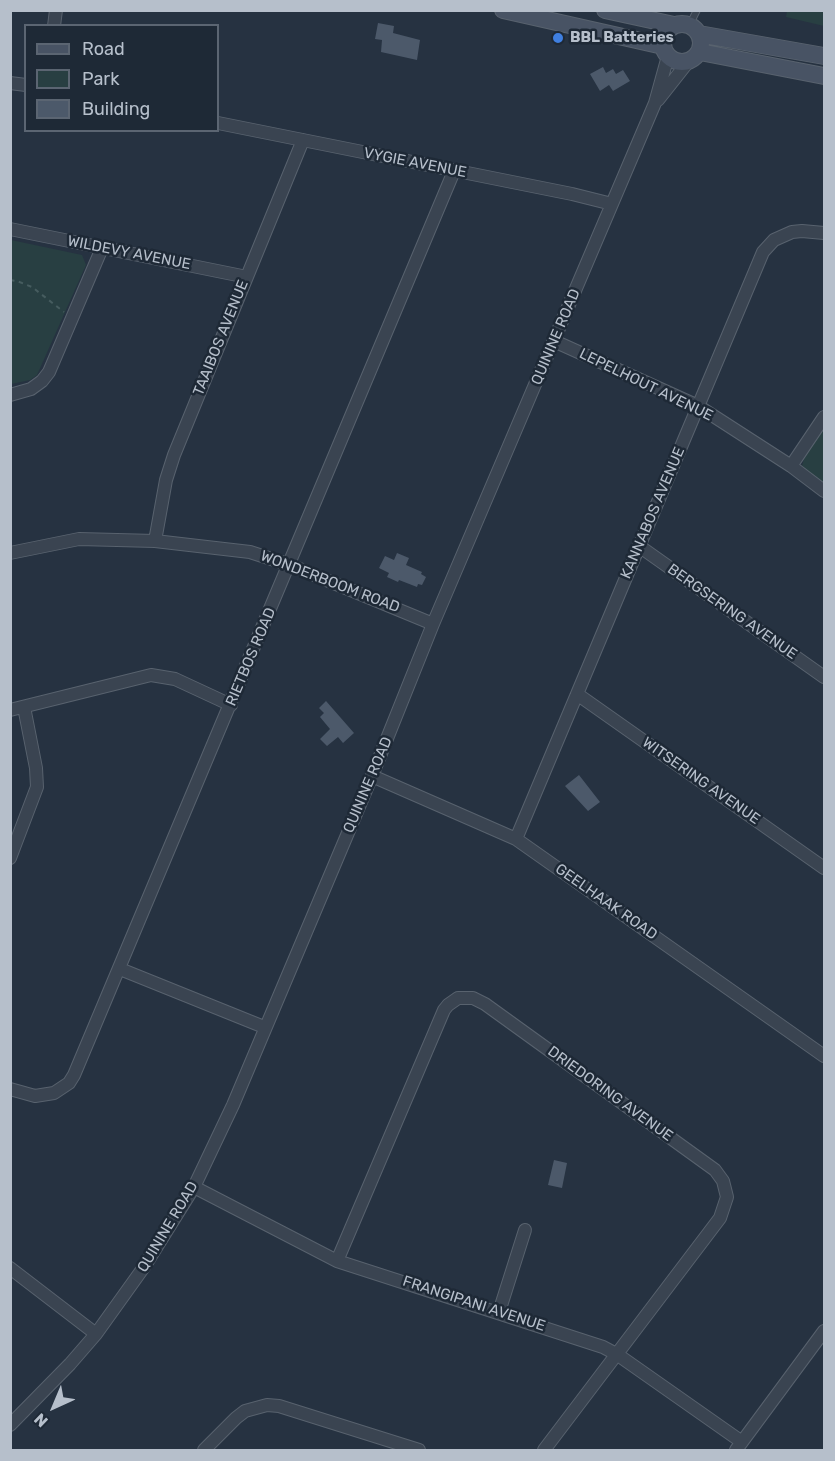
<!DOCTYPE html>
<style>
body{margin:0}
#map{position:relative;width:835px;height:1461px;overflow:hidden;background:#263241;font-family:Rubik,sans-serif}
canvas{display:block}
.frame{position:absolute;inset:0;border:12px solid #b6bfcb;pointer-events:none}
.legend{position:absolute;left:24px;top:24px;width:195px;height:108px;box-sizing:border-box;background:#1e2936;border:2px solid #5b6572;margin:0;padding:8px 10px;list-style:none;font-size:18px;color:#b6bfcb}
.legend li{display:flex;align-items:center;gap:12px;height:30px}
.legend b{width:30px;border:2px solid #5b6572}
.north{position:absolute;left:24px;top:1377px;width:60px;height:60px;-webkit-text-stroke:4px #1e2936;paint-order:stroke;rotate:224deg;font-size:16px;font-weight:700;line-height:24px;text-align:center;color:#b6bfcb}
.north::after{content:'';display:block;margin:auto;width:21px;height:27px;background:#b6bfcb;clip-path:polygon(50% 0,100% 100%,50% 72%,0 100%)}
</style>
<div id="map">
<canvas width="835" height="1461"></canvas>
<div class="frame"></div>
<ul class="legend">
<li><b style="height:8px;background:#485364"></b>Road</li>
<li><b style="height:16px;background:#283f42"></b>Park</li>
<li><b style="height:16px;background:#4c596a"></b>Building</li>
</ul>
<div class="north">N</div>
</div>
<script>
const c = document.querySelector('canvas').getContext('2d');
c.lineJoin = 'round';
function paint(path, color) {
  c.fillStyle = color;
  c.fill(path, 'evenodd');
}
function poly(rows) {
  const path = new Path2D();
  for (const r of rows) {
    if (r.length === 3) {
      path.moveTo(r[0] + r[2], r[1]);
      path.arc(r[0], r[1], r[2], 0, 2 * Math.PI);
      continue;
    }
    path.moveTo(r[0], r[1]);
    for (let i = 2; i < r.length; i += 2) path.lineTo(r[i], r[i + 1]);
  }
  return path;
}
function strokePath(path, color, width, dash) {
  c.strokeStyle = color;
  c.lineWidth = width;
  c.lineCap = dash ? 'butt' : 'round';
  c.setLineDash(dash || []);
  c.stroke(path);
}
function label(font, color, halo, rows, align = 'center') {
  c.font = font + ' Rubik,sans-serif';
  c.lineWidth = 5;
  c.setLineDash([]);
  c.textBaseline = 'middle';
  c.strokeStyle = halo;
  c.fillStyle = color;
  for (const [text, x, y, turn = 0] of rows) {
    c.save();
    c.translate(x, y);
    c.rotate((+turn || 0) * Math.PI / 180);
    c.textAlign = isNaN(turn) ? turn : align;
    if (halo) c.strokeText(text, 0, 0);
    c.fillText(text, 0, 0);
    c.restore();
  }
}
paint(poly([
 [787,11,824,11,824,26,786,17],
 [11,240,82,255,86,265,37,375,30,380,11,384],
 [824,427,824,487,805,471,802,466,806,452]
]), '#283f42');
paint(poly([
 [378,23,394,26,393,33,420,40,417,60,381,52,382,40,375,39],
 [603,67,606,73,613,69,616,74,623,70,630,81,613,91,609,85,600,91,590,74],
 [397,553,409,558,406,565,422,572,421,574,426,577,422,585,418,584,417,587,399,580,398,582,387,577,389,573,379,568,385,556,394,560],
 [326,701,354,733,343,743,338,737,327,746,320,739,330,729,320,717,324,713,319,708],
 [579,775,600,802,588,811,565,786],
 [554,1160,567,1163,562,1188,548,1185]
]), '#4c596a');
const service = poly([
 [687,24,690,24,697,10]
]);
const minor = poly([
 [54,26,56,10],
 [10,83,26,85],
 [658,100,688,62],
 [218,123,572,194,612,204],
 [10,229,247,277],
 [554,341,698,406,791,466,824,491],
 [10,395,31,389,42,381,49,372,102,248],
 [791,466,824,417],
 [155,541,166,480,174,455,303,140],
 [639,546,824,677],
 [10,553,79,539,155,541,250,552,290,565,433,624],
 [577,694,824,868],
 [10,710,151,675,175,679,231,705],
 [372,776,516,839,824,1056],
 [516,839,763,252,774,240,792,232,802,231,824,233],
 [10,858,37,787,36,768,24,707],
 [120,969,264,1027],
 [10,1089,35,1096,54,1093,69,1083,74,1075,454,171],
 [194,1187,337,1261,603,1347,618,1355,742,1442],
 [337,1261,444,1010,448,1005,458,998,473,998,485,1004,715,1170,723,1181,727,1197,720,1218,544,1450],
 [10,1268,96,1334],
 [499,1312,525,1230],
 [10,1425,70,1364,96,1334,144,1267,194,1187,233,1105,372,776,433,624,655,103,668,56],
 [204,1450,236,1418,245,1411,267,1405,279,1406,419,1450],
 [736,1450,824,1331]
]);
const secondary = poly([
 [503,10,663,46],
 [605,10,674,25],
 [682,43,19],
 [699,34,824,56],
 [700,52,824,76]
]);
strokePath(service, '#58626e', 8);
strokePath(minor, '#58626e', 14);
strokePath(secondary, '#58626e', 18);
strokePath(poly([
 [10,280,17,281,32,287,64,312]
]), '#465c5f', 2, [4.5, 4.5]);
strokePath(service, '#3a4451', 6);
strokePath(minor, '#3a4451', 12);
strokePath(secondary, '#485364', 16);
for (const [x, y, r, color] of [
 [558,38,6,"#3f7fe0"]
]) {
  const dot = new Path2D();
  dot.arc(x, y, r, 0, 2 * Math.PI);
  c.fillStyle = color;
  c.fill(dot);
  strokePath(dot, '#1e2936', 2);
}
label('bold 15px', '#b6bfcb', '#1e2936', [
 ["BBL Batteries",570,38]
], 'left');
label('15px', '#b6bfcb', '#1e2936', [
 ["VYGIE AVENUE",415,163,11],
 ["WILDEVY AVENUE",129,253,11],
 ["QUININE ROAD",556,337,-67],
 ["TAAIBOS AVENUE",221,338,-68],
 ["LEPELHOUT AVENUE",646,385,26],
 ["KANNABOS AVENUE",653,513,-67],
 ["WONDERBOOM ROAD",330,582,21],
 ["BERGSERING AVENUE",732,612,35],
 ["RIETBOS ROAD",251,657,-67],
 ["WITSERING AVENUE",701,781,35],
 ["QUININE ROAD",368,785,-67],
 ["GEELHAAK ROAD",606,902,35],
 ["DRIEDORING AVENUE",610,1094,36],
 ["QUININE ROAD",168,1227,-59],
 ["FRANGIPANI AVENUE",474,1304,18]
]);
</script>
